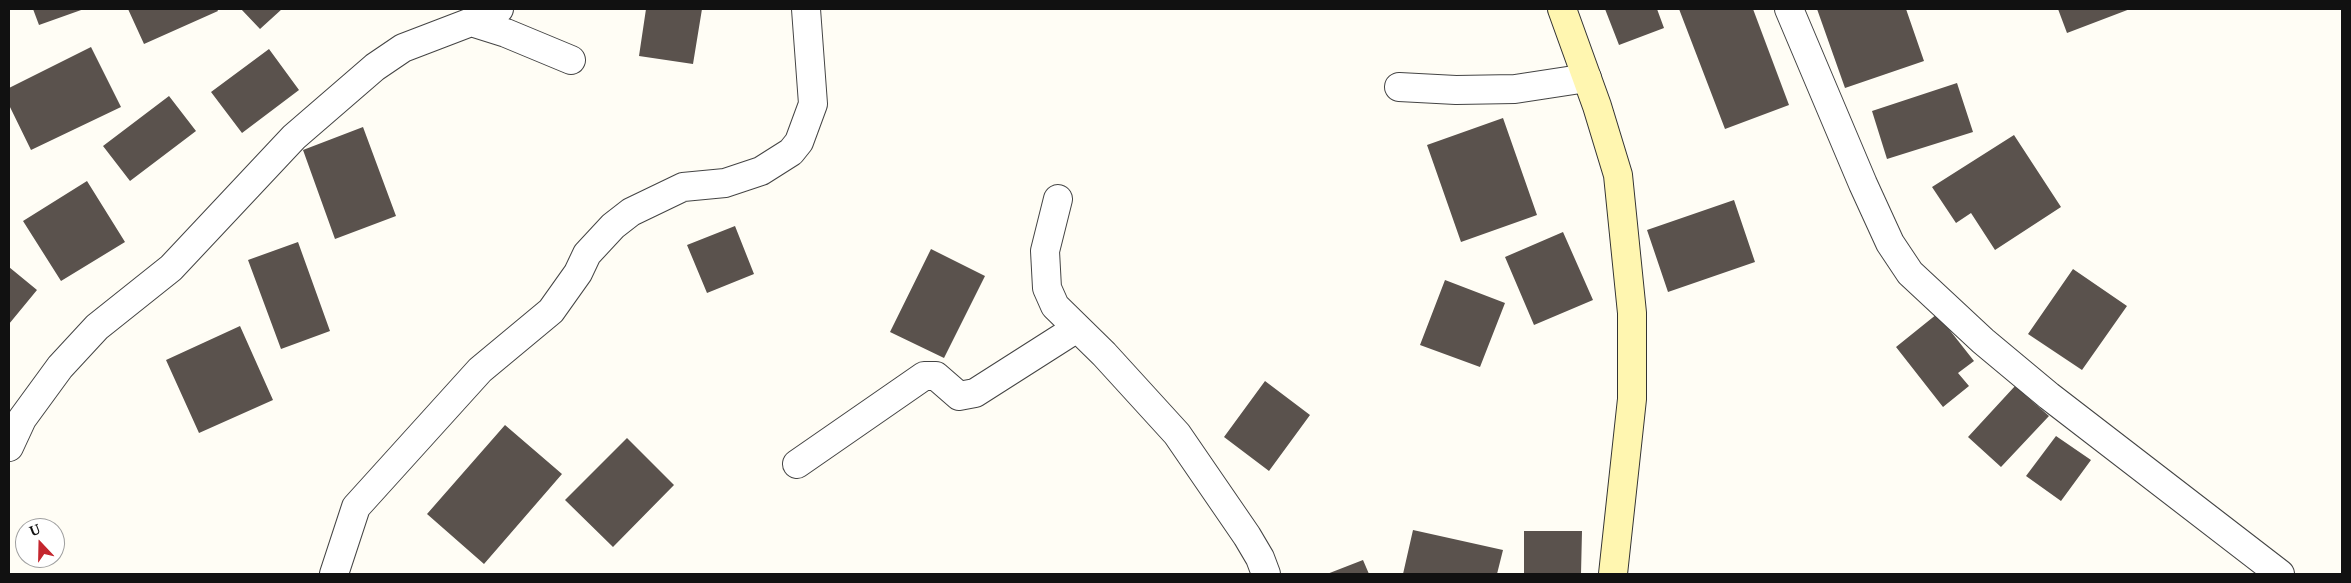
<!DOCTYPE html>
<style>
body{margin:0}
#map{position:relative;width:2351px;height:583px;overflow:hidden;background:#fffdf5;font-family:"PT Serif",serif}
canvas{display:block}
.frame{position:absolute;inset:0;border:10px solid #111;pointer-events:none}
.north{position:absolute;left:15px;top:518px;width:50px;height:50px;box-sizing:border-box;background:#fff;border:1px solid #a0a0a0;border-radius:50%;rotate:339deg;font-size:14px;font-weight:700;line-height:20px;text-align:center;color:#111}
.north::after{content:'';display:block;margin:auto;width:18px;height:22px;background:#c4262e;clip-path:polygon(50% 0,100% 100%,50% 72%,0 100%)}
</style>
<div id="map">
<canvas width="2351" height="583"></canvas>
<div class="frame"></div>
<div class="north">U</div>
</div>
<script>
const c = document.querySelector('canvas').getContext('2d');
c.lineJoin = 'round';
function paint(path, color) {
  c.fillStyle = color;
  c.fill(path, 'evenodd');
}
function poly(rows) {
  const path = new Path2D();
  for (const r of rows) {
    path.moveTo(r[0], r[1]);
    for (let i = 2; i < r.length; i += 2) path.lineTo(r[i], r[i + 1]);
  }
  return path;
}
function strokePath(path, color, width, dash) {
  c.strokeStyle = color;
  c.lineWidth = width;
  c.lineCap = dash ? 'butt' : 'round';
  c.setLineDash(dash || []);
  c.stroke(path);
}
paint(poly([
 [33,9,84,9,39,25],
 [128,9,217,9,218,11,144,44],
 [241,9,282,9,260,29],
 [646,9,702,9,693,64,639,56],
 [1605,9,1657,9,1664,28,1619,45],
 [1679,9,1753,9,1789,105,1725,129],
 [1817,9,1906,9,1924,61,1845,88],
 [2058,9,2130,9,2067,33],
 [91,47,121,107,31,150,9,105,9,88],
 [269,49,299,90,242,133,211,92],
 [1957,83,1973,132,1887,159,1872,111],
 [169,96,196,131,130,181,103,146],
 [1503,118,1537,215,1461,242,1427,145],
 [363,127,396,216,335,239,303,150],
 [2014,135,2061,207,1995,250,1971,213,1956,223,1932,187],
 [87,181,125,242,61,281,23,221],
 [1734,200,1755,262,1668,292,1647,230],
 [735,226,754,274,707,293,687,245],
 [1563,232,1593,300,1534,325,1505,257],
 [298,242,330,331,281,349,248,260],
 [931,249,985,276,944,358,890,332],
 [9,267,37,290,9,324],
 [2073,269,2127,306,2082,370,2028,334],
 [1445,280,1505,303,1480,367,1420,345],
 [1937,314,1974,361,1958,373,1969,386,1943,407,1896,347],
 [240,326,273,400,199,433,166,360],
 [1265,381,1310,415,1269,471,1224,437],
 [2015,386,2049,416,2001,467,1968,437],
 [505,425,562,474,484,564,427,514],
 [2056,436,2091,460,2061,501,2026,476],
 [627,438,674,485,613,547,565,500],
 [1413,530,1503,550,1497,574,1403,574],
 [1524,531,1582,531,1581,574,1524,574],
 [1363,560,1369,574,1327,574]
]), '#5a524d');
const street = poly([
 [1789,9,1863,184,1890,243,1910,273,1983,341,2049,396,2280,574],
 [471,22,506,33,571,60],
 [1399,87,1456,90,1515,89,1587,78],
 [1058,199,1045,251,1047,288,1055,306,1104,354,1177,434,1247,536,1260,558,1266,574],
 [9,447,22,419,60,367,97,327,171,268,294,137,375,67,403,48,471,22,499,9],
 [797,464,924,376,936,376,959,396,975,393,1077,328],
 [334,574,356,507,480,370,551,311,578,273,587,254,613,226,631,212,683,187,725,183,761,171,791,152,799,142,813,104,806,9]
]);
const secondary = poly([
 [1562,9,1597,106,1618,175,1632,313,1632,399,1613,574]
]);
strokePath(street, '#444', 30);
strokePath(secondary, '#333', 30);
strokePath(street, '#fff', 28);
strokePath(secondary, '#fff6b0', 28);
</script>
